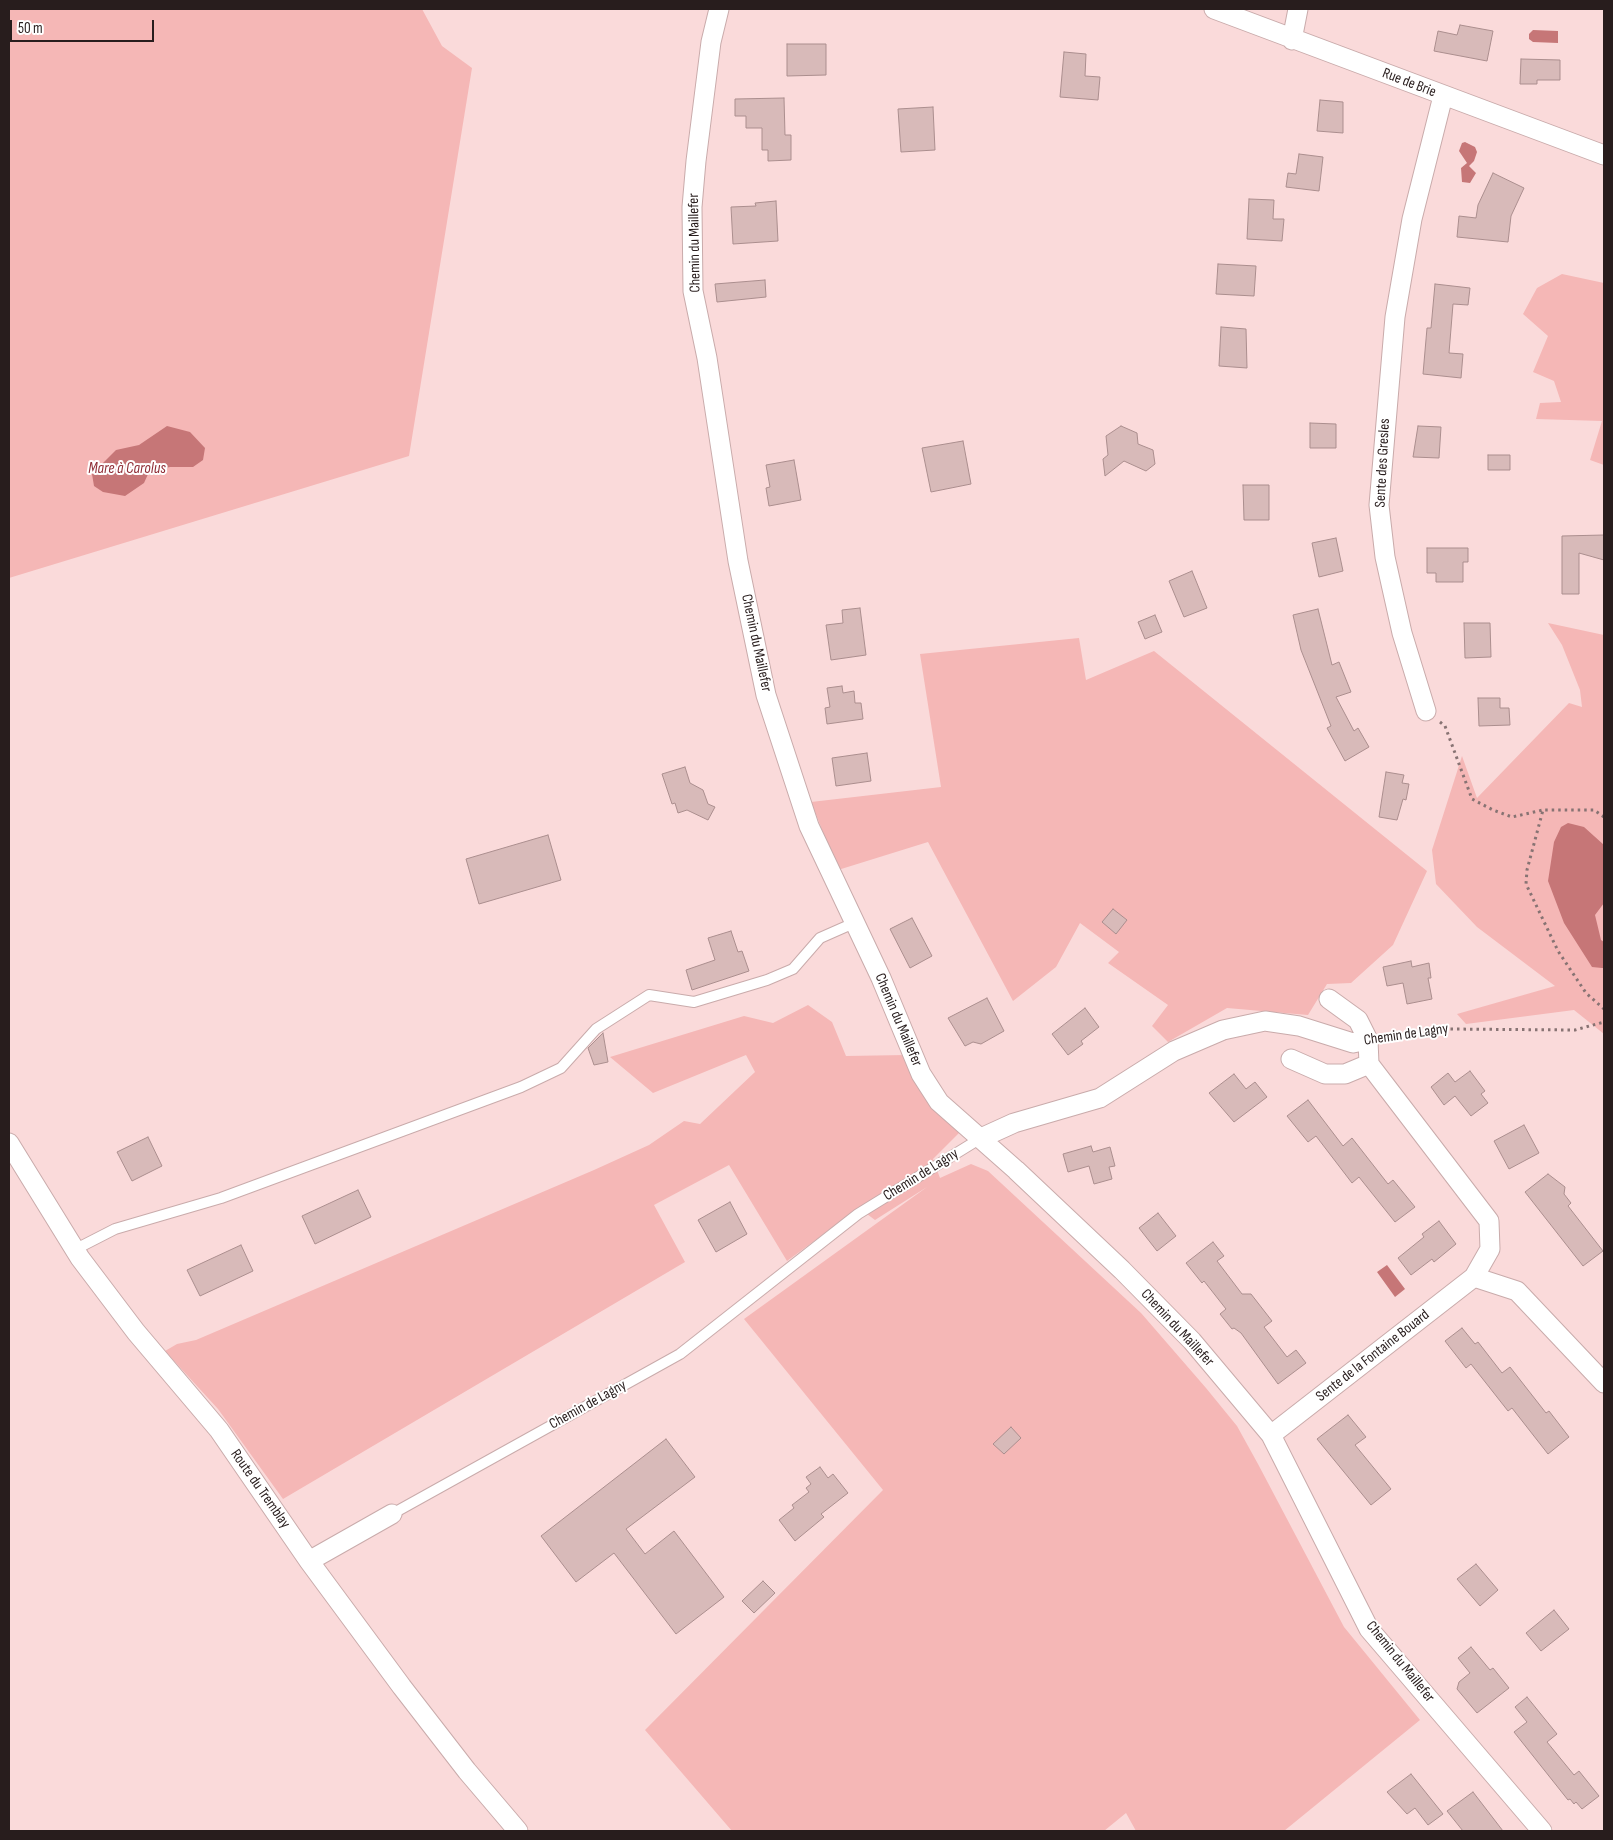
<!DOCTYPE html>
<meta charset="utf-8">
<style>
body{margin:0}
#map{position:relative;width:1613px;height:1840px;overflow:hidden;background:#fadada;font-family:"Sofia Sans Condensed",sans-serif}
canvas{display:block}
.frame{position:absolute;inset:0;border:10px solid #281d1d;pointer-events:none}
.scale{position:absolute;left:10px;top:20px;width:144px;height:22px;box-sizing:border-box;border:2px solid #281d1d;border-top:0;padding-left:6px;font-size:15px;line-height:18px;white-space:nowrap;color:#281d1d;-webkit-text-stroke:4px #fff;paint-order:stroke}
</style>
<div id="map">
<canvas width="1613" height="1840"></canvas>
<div class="frame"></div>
<div class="scale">50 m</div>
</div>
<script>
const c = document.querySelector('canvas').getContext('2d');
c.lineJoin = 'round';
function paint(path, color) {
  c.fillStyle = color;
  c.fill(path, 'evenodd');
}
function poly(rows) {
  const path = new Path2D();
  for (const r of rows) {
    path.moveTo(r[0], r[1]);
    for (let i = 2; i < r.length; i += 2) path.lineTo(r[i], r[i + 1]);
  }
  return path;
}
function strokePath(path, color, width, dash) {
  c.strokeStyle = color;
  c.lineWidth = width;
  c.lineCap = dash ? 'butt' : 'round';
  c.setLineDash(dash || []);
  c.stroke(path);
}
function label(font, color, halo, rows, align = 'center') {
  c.font = font + ' "Sofia Sans Condensed",sans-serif';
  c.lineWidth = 4;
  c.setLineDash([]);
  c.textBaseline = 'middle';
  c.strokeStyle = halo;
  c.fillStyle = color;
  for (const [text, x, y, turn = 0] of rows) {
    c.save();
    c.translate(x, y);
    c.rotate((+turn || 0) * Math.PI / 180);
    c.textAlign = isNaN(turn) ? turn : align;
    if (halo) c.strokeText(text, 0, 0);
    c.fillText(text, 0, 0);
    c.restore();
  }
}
paint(poly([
 [9,9,422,9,442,46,472,68,409,456,9,578],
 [1562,274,1604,283,1604,465,1590,460,1602,421,1536,419,1540,403,1561,402,1554,381,1533,372,1548,336,1523,314,1537,288],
 [1548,623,1604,635,1604,1034,1574,1010,1466,1024,1457,1014,1555,986,1477,927,1436,884,1432,850,1462,756,1477,798,1569,703,1582,707,1580,690,1562,645],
 [1079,638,1086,680,1154,651,1427,871,1393,945,1351,983,1327,984,1308,1015,1227,1008,1168,1042,1152,1026,1168,1005,1108,963,1119,952,1080,923,1056,967,1013,1001,928,842,838,870,811,802,941,787,920,654],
 [808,1005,832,1022,846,1056,906,1055,959,1133,933,1159,940,1178,971,1164,988,1171,1141,1313,1206,1388,1237,1426,1258,1464,1344,1627,1420,1720,1284,1831,1136,1831,1126,1813,1104,1831,732,1831,645,1730,883,1490,744,1319,927,1187,875,1220,859,1208,787,1261,729,1165,654,1205,685,1262,283,1499,218,1409,165,1351,177,1344,196,1340,594,1170,649,1145,684,1121,700,1124,755,1072,746,1055,653,1093,610,1057,744,1016,773,1023]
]), '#f5b7b6');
paint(poly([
 [1533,30,1558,31,1558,43,1533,42,1529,39,1529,34],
 [1465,142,1475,147,1477,152,1474,161,1469,166,1476,173,1470,183,1462,182,1461,168,1467,163,1459,151,1462,143],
 [167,426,190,432,205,448,203,460,193,467,170,467,149,472,144,483,125,496,103,492,94,486,92,474,116,450,139,445],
 [1568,823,1584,827,1604,845,1604,903,1595,915,1601,940,1604,942,1604,968,1602,968,1592,967,1564,923,1548,881,1554,842,1561,827],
 [1387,1265,1405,1289,1395,1297,1377,1272]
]), '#c67677');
const building = poly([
 [1460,25,1493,31,1487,61,1434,51,1438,31,1457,35,1460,25],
 [787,44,826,44,826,75,787,76,787,44],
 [1064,52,1086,54,1085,76,1100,77,1098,100,1060,97,1064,52],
 [1521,59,1560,60,1560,80,1537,80,1537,84,1520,84,1521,59],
 [784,98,785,135,791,135,791,160,768,161,768,150,762,150,762,128,746,128,746,116,735,116,735,99,784,98],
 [1320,100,1343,102,1343,133,1317,131,1320,100],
 [933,107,935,150,901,152,898,109,933,107],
 [1299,154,1323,157,1319,191,1286,187,1288,173,1296,174,1299,154],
 [1493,173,1524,188,1511,216,1508,242,1457,237,1459,216,1476,218,1478,205,1493,173],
 [1249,199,1274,200,1273,219,1284,219,1282,241,1247,239,1249,199],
 [776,201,778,241,733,244,731,207,756,206,755,203,776,201],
 [1218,264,1256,266,1254,296,1216,294,1218,264],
 [765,280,766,297,717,302,715,284,765,280],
 [1435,284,1470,288,1468,305,1453,304,1449,353,1463,354,1461,378,1423,374,1427,328,1431,328,1435,284],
 [1221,327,1246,329,1247,368,1219,366,1221,327],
 [1310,423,1336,424,1336,448,1310,448,1310,423],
 [1121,426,1137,433,1138,444,1153,450,1155,464,1146,471,1124,461,1105,476,1103,459,1108,455,1106,436,1121,426],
 [1418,426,1441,427,1439,458,1413,457,1418,426],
 [963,441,971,484,931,492,922,448,963,441],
 [1488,455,1510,455,1510,470,1488,470,1488,455],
 [794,460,801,500,769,506,766,488,770,487,766,465,794,460],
 [1243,485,1269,485,1269,520,1244,520,1243,485],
 [1604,535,1604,560,1579,553,1579,594,1562,594,1562,536,1604,535],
 [1336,538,1343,571,1319,577,1312,543,1336,538],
 [1427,548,1468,548,1468,562,1463,562,1463,582,1436,582,1436,573,1427,573,1427,548],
 [1192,571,1207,608,1184,617,1169,581,1192,571],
 [860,608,866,655,831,660,826,625,843,623,842,610,860,608],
 [1318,609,1332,665,1339,662,1351,692,1336,697,1354,731,1358,728,1369,747,1345,761,1327,728,1331,726,1301,650,1293,615,1318,609],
 [1155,615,1162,632,1145,639,1138,622,1155,615],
 [1464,623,1490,623,1491,657,1465,658,1464,623],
 [842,686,843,693,854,691,855,703,861,703,863,719,827,724,825,708,830,707,827,688,842,686],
 [1478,698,1500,698,1500,708,1509,708,1510,725,1479,726,1478,698],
 [867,753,871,781,836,786,832,758,867,753],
 [685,767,690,783,703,790,708,804,715,807,708,820,687,810,678,813,675,803,672,804,662,774,685,767],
 [1386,772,1404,775,1402,783,1409,784,1406,800,1403,799,1397,820,1379,817,1386,772],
 [548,835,561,880,479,904,466,859,548,835],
 [1113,909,1127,920,1116,934,1102,922,1113,909],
 [912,918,932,956,910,968,890,929,912,918],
 [731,931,738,952,742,951,749,971,692,990,686,970,715,960,708,938,731,931],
 [1411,961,1412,967,1429,963,1431,978,1428,978,1432,999,1407,1004,1403,983,1387,986,1383,967,1411,961],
 [987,998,1004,1031,981,1044,973,1042,965,1046,948,1018,987,998],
 [1085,1008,1099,1027,1081,1041,1083,1044,1068,1055,1052,1034,1085,1008],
 [603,1033,608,1062,594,1065,588,1048,603,1033],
 [1470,1071,1485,1091,1481,1094,1488,1103,1471,1116,1455,1096,1444,1105,1431,1087,1448,1073,1455,1082,1470,1071],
 [1234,1074,1246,1089,1255,1082,1267,1097,1234,1122,1209,1093,1234,1074],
 [1308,1100,1343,1146,1352,1138,1388,1184,1393,1180,1415,1207,1395,1222,1359,1177,1352,1183,1316,1136,1308,1142,1287,1116,1308,1100],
 [1524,1125,1539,1153,1509,1169,1494,1141,1524,1125],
 [148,1137,162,1166,132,1181,117,1152,148,1137],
 [1091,1146,1093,1152,1110,1147,1115,1166,1109,1167,1112,1179,1094,1184,1089,1166,1068,1172,1063,1154,1091,1146],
 [1548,1174,1565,1187,1564,1194,1571,1203,1568,1206,1603,1251,1583,1266,1525,1192,1548,1174],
 [358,1190,371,1217,315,1244,302,1216,358,1190],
 [730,1202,747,1234,716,1252,698,1220,730,1202],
 [1158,1213,1176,1236,1157,1251,1139,1228,1158,1213],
 [1439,1221,1456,1244,1434,1262,1432,1259,1411,1275,1398,1258,1424,1237,1422,1234,1439,1221],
 [1213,1242,1224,1256,1217,1261,1242,1294,1251,1294,1272,1321,1264,1327,1287,1357,1296,1350,1306,1363,1278,1384,1241,1333,1234,1328,1232,1329,1220,1314,1226,1309,1204,1281,1202,1283,1186,1263,1213,1242],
 [241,1245,253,1271,200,1296,187,1270,241,1245],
 [1462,1328,1475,1344,1478,1342,1502,1373,1510,1367,1546,1413,1549,1411,1569,1437,1548,1454,1512,1408,1508,1411,1471,1364,1466,1368,1445,1341,1462,1328],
 [1348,1415,1366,1437,1355,1445,1391,1489,1371,1505,1317,1439,1348,1415],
 [1011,1427,1021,1438,1004,1454,993,1444,1011,1427],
 [666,1439,695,1477,626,1529,645,1554,674,1531,724,1597,676,1634,614,1553,576,1582,541,1536,666,1439],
 [820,1467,828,1478,833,1474,848,1493,821,1514,824,1517,795,1541,779,1520,794,1508,792,1505,809,1492,806,1488,811,1484,806,1477,820,1467],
 [1476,1564,1498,1590,1480,1606,1457,1579,1476,1564],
 [763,1581,775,1593,754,1613,742,1601,763,1581],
 [1554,1610,1569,1629,1541,1651,1526,1633,1554,1610],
 [1471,1647,1490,1670,1493,1668,1509,1688,1477,1713,1457,1689,1459,1682,1470,1673,1458,1658,1471,1647],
 [1527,1697,1557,1734,1547,1742,1574,1775,1579,1771,1599,1796,1582,1809,1576,1802,1574,1804,1570,1799,1568,1800,1514,1732,1527,1722,1515,1707,1527,1697],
 [1411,1774,1443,1814,1428,1825,1415,1808,1407,1814,1387,1792,1411,1774],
 [1473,1792,1503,1831,1463,1831,1447,1811,1473,1792]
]);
paint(building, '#d8bab9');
strokePath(building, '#ab8e8e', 1);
const lane = poly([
 [74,1250,115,1229,221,1198,521,1087,561,1068,596,1029,649,995,694,1002,767,980,793,969,820,938,854,923],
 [392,1514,680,1354,858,1214,981,1138]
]);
const street = poly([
 [719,9,711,42,696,161,692,207,693,291,707,358,738,561,766,695,809,826,881,978,921,1074,939,1102,1016,1170,1122,1270,1192,1341,1271,1435,1369,1629,1542,1831],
 [1214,9,1604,155],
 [1292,40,1298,9],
 [1426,711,1402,633,1385,557,1379,505,1395,317,1412,219,1443,96],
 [1291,1059,1325,1074,1345,1074,1369,1064],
 [981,1138,1014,1123,1100,1098,1174,1051,1223,1030,1265,1021,1299,1026,1353,1043,1368,1040],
 [9,1143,80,1258,136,1332,219,1430,309,1561,402,1687,467,1771,518,1831],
 [1474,1277,1517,1291,1604,1383],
 [1271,1435,1474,1277,1490,1249,1489,1221,1369,1064,1368,1040,1358,1020,1329,999],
 [309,1561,392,1514]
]);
strokePath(lane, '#c9abab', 12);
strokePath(street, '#c9abab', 21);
strokePath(poly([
 [1440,722,1445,726,1472,799,1493,810,1512,817,1543,810],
 [1604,817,1594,810,1543,810,1527,870,1526,884,1558,951,1586,993,1604,1009],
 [1386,1037,1448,1029,1575,1030,1604,1022]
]), '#877373', 3, [2.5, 4]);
strokePath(lane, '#fff', 10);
strokePath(street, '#fff', 19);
label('15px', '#281d1d', '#fff', [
 ["Rue de Brie",1409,83,21],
 ["Chemin du Maillefer",695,243,-91],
 ["Sente des Gresles",1383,463,-87],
 ["Chemin du Maillefer",756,643,78],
 ["Chemin du Maillefer",898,1020,67],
 ["Chemin de Lagny",1406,1035,-8],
 ["Chemin de Lagny",921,1175,-32],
 ["Chemin du Maillefer",1177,1328,47],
 ["Sente de la Fontaine Bouard",1373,1356,-38],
 ["Chemin de Lagny",588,1405,-29],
 ["Route du Tremblay",260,1489,55],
 ["Chemin du Maillefer",1400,1662,51]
]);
label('italic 16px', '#902e37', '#fff', [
 ["Mare à Carolus",127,469]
]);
</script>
